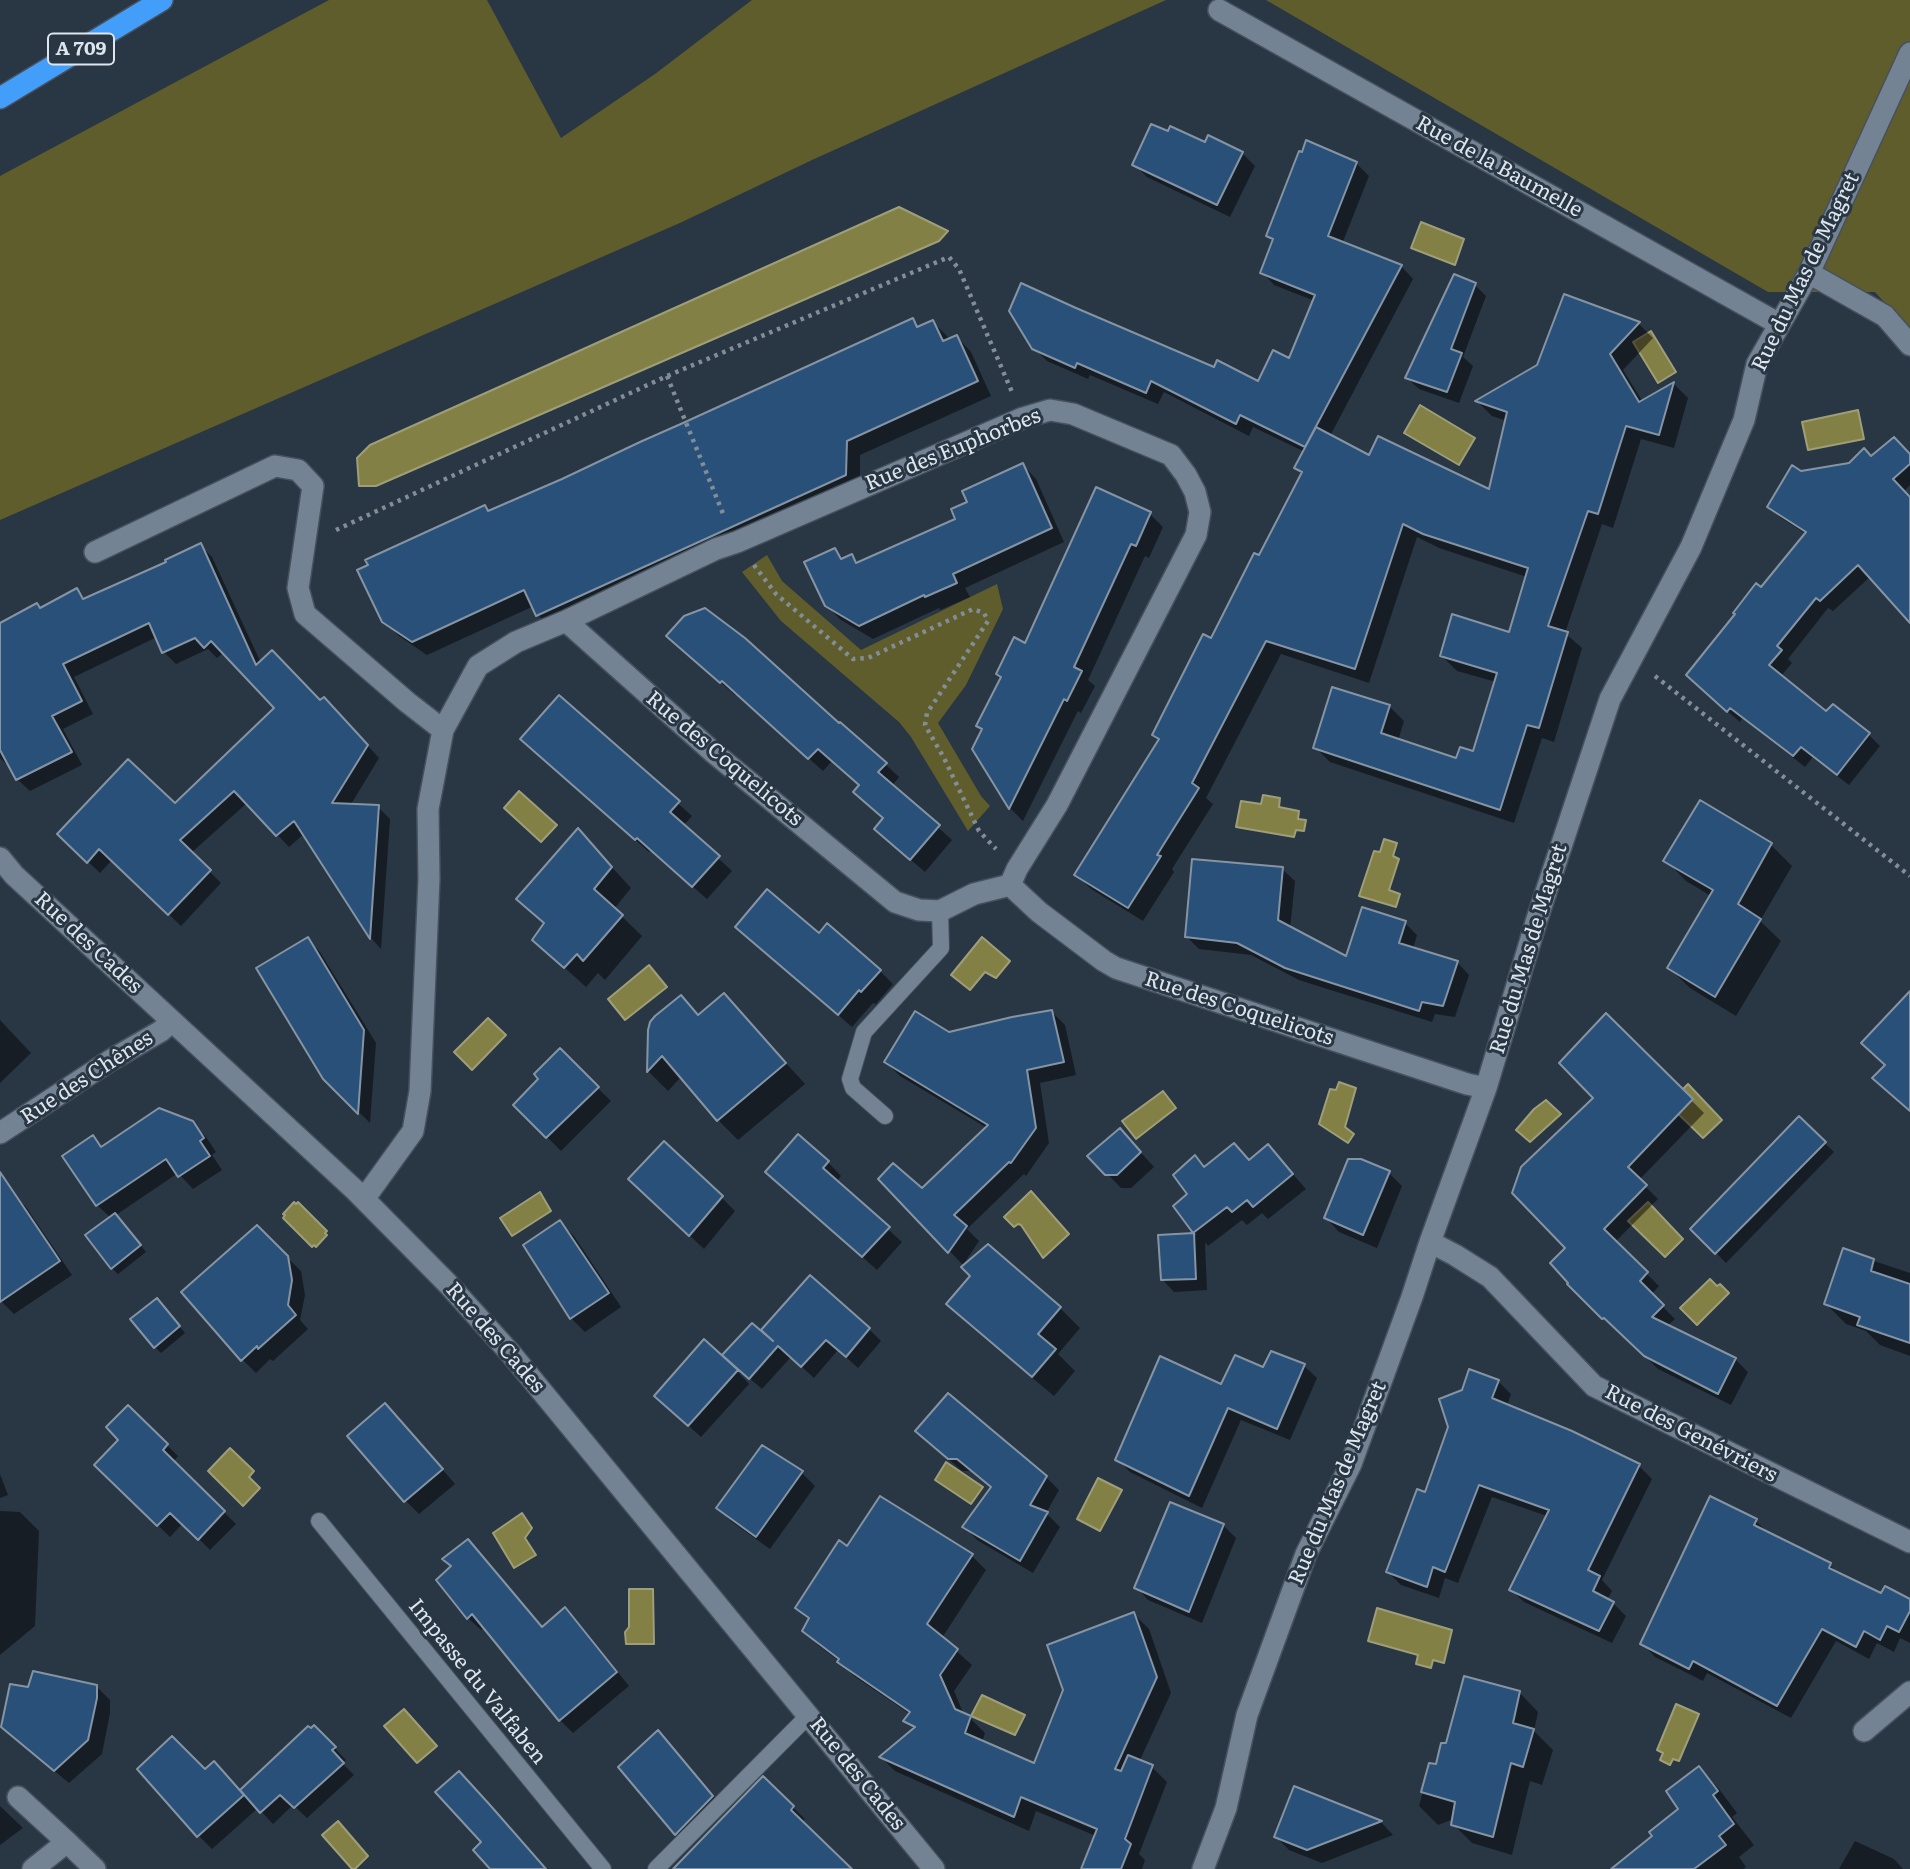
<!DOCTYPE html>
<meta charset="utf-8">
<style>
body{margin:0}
canvas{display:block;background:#293643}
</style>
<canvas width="1910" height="1869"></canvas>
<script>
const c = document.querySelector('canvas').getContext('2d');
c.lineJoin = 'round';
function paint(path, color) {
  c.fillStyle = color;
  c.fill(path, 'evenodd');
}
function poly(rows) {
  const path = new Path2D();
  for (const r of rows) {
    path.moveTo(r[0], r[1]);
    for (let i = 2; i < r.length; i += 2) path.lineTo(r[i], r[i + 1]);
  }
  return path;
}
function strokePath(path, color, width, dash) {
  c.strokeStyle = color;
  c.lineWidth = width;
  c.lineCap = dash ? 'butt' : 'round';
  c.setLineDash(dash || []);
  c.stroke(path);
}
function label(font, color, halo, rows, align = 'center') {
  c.font = font + ' Literata,serif';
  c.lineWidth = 6;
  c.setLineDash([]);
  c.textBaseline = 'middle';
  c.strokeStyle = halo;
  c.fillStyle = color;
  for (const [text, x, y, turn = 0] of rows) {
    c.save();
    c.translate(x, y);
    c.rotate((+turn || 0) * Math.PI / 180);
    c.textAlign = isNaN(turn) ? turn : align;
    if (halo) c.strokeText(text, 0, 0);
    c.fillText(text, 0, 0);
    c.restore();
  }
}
paint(poly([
 [329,0,487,0,561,138,655,74,752,0,1166,0,812,160,682,222,0,520,0,176],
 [1266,0,1910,0,1910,331,1875,292,1768,292],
 [767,555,782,581,861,650,997,584,1003,609,966,685,938,723,981,796,990,806,968,831,911,737,899,722,781,621,742,572]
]), '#5f5d2c');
const water = poly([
 [899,207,948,231,939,241,376,486,359,486,357,458,370,445,899,207],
 [1421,222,1464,239,1455,265,1411,248,1421,222],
 [1651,331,1676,372,1658,383,1633,342,1651,331],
 [1420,405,1475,438,1459,465,1404,433,1420,405],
 [1858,410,1864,439,1808,450,1802,422,1858,410],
 [519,791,557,825,541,842,504,808,519,791],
 [1263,795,1280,798,1279,807,1299,811,1298,819,1306,820,1304,831,1296,830,1294,837,1236,827,1241,801,1261,804,1263,795],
 [1384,839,1397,843,1393,856,1399,859,1389,890,1400,894,1396,907,1359,896,1374,851,1380,852,1384,839],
 [982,937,1010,961,996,978,985,972,970,990,951,975,982,937],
 [649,965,667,987,625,1020,608,999,649,965],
 [488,1018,506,1035,472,1070,454,1052,488,1018],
 [1339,1082,1356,1088,1345,1127,1354,1134,1348,1143,1319,1124,1330,1089,1336,1090,1339,1082],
 [1688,1084,1722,1120,1703,1138,1668,1104,1688,1084],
 [1163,1091,1176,1108,1136,1139,1122,1121,1163,1091],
 [1546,1100,1561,1114,1530,1142,1516,1130,1534,1109,1546,1100],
 [1031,1191,1069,1234,1043,1258,1021,1225,1018,1224,1014,1227,1004,1217,1031,1191],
 [540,1192,551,1211,512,1236,500,1218,540,1192],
 [294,1202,296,1204,298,1202,327,1231,325,1233,327,1235,316,1247,314,1245,312,1247,283,1218,285,1215,283,1214,294,1202],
 [1648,1202,1683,1239,1665,1257,1628,1221,1648,1202],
 [1710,1279,1717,1286,1720,1284,1729,1293,1697,1325,1680,1308,1710,1279],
 [230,1448,254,1471,249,1477,260,1488,243,1506,208,1471,230,1448],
 [946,1462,983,1487,971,1504,935,1480,946,1462],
 [1098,1478,1122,1490,1100,1531,1077,1519,1098,1478],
 [522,1513,532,1528,525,1538,536,1555,514,1568,493,1533,522,1513],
 [629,1589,653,1589,654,1644,626,1644,625,1632,629,1627,629,1589],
 [1377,1608,1452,1630,1444,1663,1433,1660,1431,1668,1416,1664,1418,1655,1368,1641,1377,1608],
 [982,1695,1025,1715,1015,1735,971,1716,982,1695],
 [1676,1704,1699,1714,1679,1761,1673,1759,1670,1765,1660,1760,1663,1753,1657,1750,1676,1704],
 [404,1709,437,1746,417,1763,384,1726,404,1709],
 [338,1821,368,1856,355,1869,352,1869,322,1835,338,1821]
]);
paint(water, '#838046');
strokePath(water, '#9e9e78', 2);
paint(poly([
 [1206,145,1242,153,1255,166,1230,217,1147,177,1134,164],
 [1356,163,1369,176,1342,244,1401,266,1413,279,1330,436,1370,458,1490,491,1507,421,1492,416,1478,402,1538,367,1565,297,1639,324,1653,338,1623,370,1643,402,1674,384,1688,398,1674,448,1641,439,1613,528,1602,524,1565,633,1582,648,1554,742,1542,738,1514,823,1330,762,1315,747,1334,689,1390,707,1404,721,1398,741,1457,760,1474,753,1496,682,1457,671,1442,656,1510,634,1527,577,1439,548,1417,537,1369,683,1281,654,1206,798,1213,804,1172,869,1174,872,1143,921,1091,889,1076,874,1160,741,1154,734,1260,557,1303,474,1296,468,1305,452,1253,427,1249,436,1164,392,1158,404,1090,375,1088,379,1047,361,1034,348,1215,369,1258,383,1290,360,1315,301,1274,285,1262,272,1274,242,1268,235],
 [1475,285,1486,296,1463,357,1473,366,1459,403,1419,389,1407,378],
 [913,320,920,328,933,322,947,336,949,340,957,337,971,352,991,396,860,455,860,490,552,630,538,615,534,606,427,655,399,636,383,620,484,507,490,512],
 [1910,456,1910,485,1903,492,1910,499,1910,619,1871,576,1833,611,1828,608,1788,659,1792,663,1781,676,1827,714,1868,734,1880,746,1849,785,1813,757,1805,767,1742,718,1740,722,1699,687,1761,590,1806,534,1781,518,1769,507,1800,473,1872,458],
 [1023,465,1036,479,1064,542,965,588,970,597,940,610,939,608,873,639,841,620,826,605,835,550,844,559,852,556,859,564,958,520,969,502],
 [1150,514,1163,527,1149,558,1145,556,1088,680,1095,686,1081,713,1078,711,1023,821,1010,808,974,749,983,731,978,726,1002,678,998,674],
 [200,545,212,557,261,663,336,711,379,758,350,806,378,807,390,819,381,949,371,938,304,834,289,847,247,803,191,853,221,883,181,926,112,860,100,873,59,834,175,806,277,708,224,652,217,658,208,649,176,664,164,652,157,637,74,677,93,714,63,729,82,765,30,791,17,779,10,765,8,766,0,758,0,638,77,590,86,600,169,563],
 [682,649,885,764,899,777,892,786,952,840,925,872,890,842,885,819,860,786,832,761,823,771,736,694,735,695],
 [559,697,692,816,683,826,732,871,707,899,651,850,649,852,536,753],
 [1700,802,1771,845,1792,866,1760,921,1781,941,1736,1016,1690,988,1669,968,1711,896,1686,881,1666,860],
 [578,830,631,888,614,909,642,936,605,980,598,973,586,987,534,940,545,925,518,899],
 [1282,869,1295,881,1290,929,1347,958,1405,923,1417,935,1413,949,1457,962,1469,975,1455,1017,1435,1014,1432,1022,1299,980,1251,955,1199,949,1186,936],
 [819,935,880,971,893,984,876,1004,873,1003,852,1027,751,940],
 [308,940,320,952,376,1043,370,1123,324,1078],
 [724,995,805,1084,738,1140,718,1120,682,1076,668,1091,648,1071,650,1030,680,997,699,1016],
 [1052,1012,1065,1025,1076,1075,1040,1083,1049,1143,1026,1176,1024,1174,967,1229,979,1241,963,1265,880,1179,922,1191,987,1128,900,1076,886,1062,948,1034],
 [1606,1015,1704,1113,1639,1180,1658,1199,1615,1242,1659,1286,1651,1295,1675,1319,1667,1326,1735,1359,1748,1372,1731,1405,1658,1369,1617,1329,1616,1330,1570,1284,1567,1248,1596,1098],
 [0,1020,31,1053,0,1083],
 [560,1051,611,1101,561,1151,515,1105,541,1079],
 [1799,1118,1834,1152,1726,1263,1693,1229],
 [192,1123,206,1137,216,1152,212,1155,222,1170,193,1189,178,1173,116,1215,146,1252,118,1274,112,1268,111,1218,97,1205,93,1137,103,1147],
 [1133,1144,1154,1167,1131,1188,1121,1188,1090,1156],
 [1268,1146,1306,1189,1268,1219,1262,1213,1247,1225,1242,1220,1208,1246,1205,1242,1207,1290,1174,1292,1162,1279,1160,1236,1197,1235,1176,1206,1189,1194,1195,1157,1206,1168,1250,1162],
 [828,1162,841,1176,836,1182,902,1242,877,1270,781,1185],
 [1389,1173,1402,1186,1377,1248,1339,1232,1326,1218],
 [13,1193,26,1207,72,1275,14,1314,0,1300,0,1202],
 [644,1193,721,1197,735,1211,704,1249],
 [560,1222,574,1236,621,1307,585,1332,571,1318,526,1245],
 [257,1228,301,1271,305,1295,300,1320,308,1329,273,1361,270,1359,256,1373,242,1359],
 [1844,1251,1910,1273,1910,1356,1880,1345,1866,1331,1846,1324,1826,1304],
 [948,1304,1060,1308,1080,1328,1058,1354,1075,1371,1054,1396,969,1325],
 [163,1307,185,1333,161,1353,155,1347],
 [869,1329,881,1341,858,1368,838,1350,814,1378,791,1357,762,1389,739,1369,737,1371,749,1384,701,1437,669,1408,731,1362,773,1343],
 [1304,1366,1317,1378,1290,1440,1241,1420,1202,1508,1130,1472,1117,1459,1222,1386,1264,1369],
 [1498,1381,1511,1394,1507,1406,1572,1432,1639,1466,1652,1479,1602,1580,1612,1591,1607,1600,1613,1603,1626,1616,1612,1643,1524,1602,1511,1590,1547,1516,1492,1497,1458,1583,1445,1578,1439,1598,1401,1585,1388,1572,1426,1494],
 [128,1407,178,1456,173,1462,236,1524,210,1550,183,1523,170,1537,96,1465,121,1440],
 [399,1419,455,1484,419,1514,406,1501],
 [917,1431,1046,1477,1059,1490,1046,1513,1060,1527,1033,1573,977,1540,965,1527,992,1489,972,1471,962,1471],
 [801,1472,815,1486,770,1549,732,1522,718,1508],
 [0,1474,8,1495,0,1498],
 [1711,1498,1756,1521,1770,1535,1830,1565,1840,1575,1882,1595,1910,1601,1910,1643,1900,1638,1894,1652,1877,1643,1869,1659,1836,1641,1791,1718,1707,1673,1703,1681,1655,1657,1642,1643],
 [1171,1504,1223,1525,1236,1538,1202,1623,1148,1600,1136,1587],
 [0,1511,20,1512,39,1531,35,1626,0,1655],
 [847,1548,971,1555,986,1570,942,1638,972,1665,954,1691,964,1715,970,1718,985,1733,982,1742,1035,1765,1134,1614,1149,1629,1171,1693,1139,1762,1152,1767,1167,1782,1139,1854,1145,1860,1142,1869,1082,1869,1096,1836,1036,1811,1029,1831,895,1771,881,1757,915,1730,906,1721,910,1714,854,1676,839,1661,819,1646,804,1631,810,1621,797,1608],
 [480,1554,543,1628,565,1609,577,1622,629,1686,573,1733,560,1720,485,1627,481,1630,468,1618],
 [96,1686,110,1700,110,1713,102,1754,69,1783,17,1740,3,1726,29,1689],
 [1519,1692,1538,1712,1534,1731,1553,1750,1542,1785,1530,1781,1512,1855,1472,1843,1453,1824,1454,1819,1438,1825,1419,1806,1430,1765,1437,1766,1447,1745],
 [314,1727,346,1760,342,1763,354,1775,307,1818,293,1805,273,1824,258,1808,212,1849,198,1835,205,1772,240,1792,308,1728,311,1730],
 [658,1732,671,1745,725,1810,689,1846,620,1767],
 [1699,1768,1719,1789,1737,1813,1732,1817,1754,1845,1739,1857,1746,1867,1743,1869,1623,1869,1681,1809],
 [763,1779,805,1819,802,1822,849,1869,680,1869],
 [1295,1788,1381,1822,1393,1835,1322,1863,1289,1850,1276,1837],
 [0,1806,23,1828,0,1845],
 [1855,1841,1894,1859,1903,1869,1839,1869]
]), '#0007');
const building = poly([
 [1151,124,1168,131,1170,126,1205,142,1208,135,1243,152,1217,205,1132,165,1151,124],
 [1306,140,1357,162,1328,236,1402,265,1305,447,1240,415,1236,424,1151,381,1146,393,1077,363,1075,368,1032,349,1009,311,1021,283,1076,308,1214,367,1217,360,1258,381,1273,350,1289,358,1315,295,1260,273,1273,239,1266,236,1299,151,1302,152,1306,140],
 [1454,274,1476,283,1451,349,1462,353,1447,392,1405,378,1454,274],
 [1564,294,1640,322,1610,354,1639,402,1674,382,1659,435,1626,426,1598,514,1588,511,1548,626,1568,632,1539,728,1527,725,1500,810,1313,748,1332,687,1390,705,1381,733,1456,758,1460,747,1473,751,1497,673,1440,656,1452,614,1509,632,1528,568,1423,534,1403,524,1355,669,1266,641,1192,783,1199,788,1157,855,1161,856,1128,908,1074,875,1159,739,1152,735,1203,634,1211,638,1254,553,1259,555,1302,472,1294,468,1316,427,1369,455,1378,436,1489,489,1507,412,1475,401,1537,365,1564,294],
 [913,318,917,327,933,320,943,341,957,335,978,381,847,441,846,475,536,616,524,590,412,642,382,622,357,570,368,565,365,560,485,505,488,511,562,479,640,442,683,423,913,318],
 [1894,437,1910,454,1910,464,1893,479,1910,497,1910,623,1858,565,1820,601,1816,598,1777,646,1782,650,1769,665,1826,711,1833,704,1870,733,1837,775,1801,747,1793,756,1730,708,1727,712,1686,675,1735,614,1733,613,1756,583,1761,587,1806,532,1767,507,1792,465,1801,471,1849,463,1864,448,1871,456,1894,437],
 [1023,463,1052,528,953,574,957,583,925,597,924,595,859,626,825,606,804,562,835,548,841,559,852,554,856,563,955,519,951,509,967,502,962,491,1023,463],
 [1096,487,1151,512,1136,546,1131,544,1074,667,1082,671,1067,701,1064,699,1009,809,972,749,982,729,976,726,1001,677,996,674,1014,637,1025,643,1096,487],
 [201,543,256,665,272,650,320,700,324,697,368,745,332,803,379,805,370,939,294,821,276,836,234,791,180,840,211,870,168,915,99,849,87,863,57,834,128,759,175,803,274,708,211,641,204,648,195,638,162,653,149,623,63,664,82,701,52,716,72,752,16,780,0,750,0,623,37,603,40,608,77,588,83,599,166,562,165,560,201,543],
 [705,608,745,638,839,723,840,722,887,763,878,772,940,825,910,860,874,829,883,818,853,792,859,785,818,749,808,759,722,681,720,683,666,636,684,616,705,608],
 [559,695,680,801,670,812,720,856,692,887,637,838,635,840,520,739,559,695],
 [1700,800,1772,843,1738,904,1761,919,1715,997,1667,968,1713,890,1663,861,1700,800],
 [578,828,612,867,594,889,623,915,583,961,577,954,564,968,532,940,544,923,516,899,578,828],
 [1192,859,1283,867,1278,920,1346,956,1362,907,1406,921,1399,943,1458,961,1443,1006,1422,1002,1419,1011,1285,968,1237,943,1185,937,1192,859],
 [767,889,819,933,827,923,881,970,861,992,859,990,838,1015,735,927,767,889],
 [308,937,364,1030,358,1114,323,1079,256,968,308,937],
 [1910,991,1910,1111,1872,1078,1885,1065,1861,1043,1910,991],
 [724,993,786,1063,717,1121,662,1056,647,1072,648,1030,650,1022,655,1016,681,995,698,1015,724,993],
 [1052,1010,1064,1062,1027,1070,1036,1128,1011,1163,1009,1162,954,1215,967,1226,948,1253,878,1179,893,1163,922,1188,988,1125,884,1062,915,1011,949,1032,1012,1017,1052,1010],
 [1606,1013,1693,1099,1628,1167,1647,1185,1604,1229,1648,1272,1640,1281,1664,1305,1652,1317,1736,1358,1718,1394,1644,1356,1604,1318,1602,1319,1567,1284,1568,1283,1550,1263,1565,1248,1512,1193,1521,1167,1593,1098,1559,1063,1606,1013],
 [560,1048,599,1087,546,1138,513,1105,538,1079,534,1074,560,1048],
 [159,1108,193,1121,204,1138,200,1141,210,1156,178,1177,166,1159,96,1206,62,1156,93,1135,101,1147,159,1108],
 [1799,1116,1826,1142,1715,1254,1690,1229,1799,1116],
 [1120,1128,1141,1152,1117,1175,1105,1175,1087,1156,1120,1128],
 [798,1134,829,1161,823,1168,890,1227,862,1257,765,1172,798,1134],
 [664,1141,723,1196,689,1236,628,1179,664,1141],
 [1234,1143,1249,1160,1268,1144,1293,1174,1253,1207,1247,1200,1232,1212,1227,1207,1193,1233,1173,1206,1187,1194,1173,1175,1195,1155,1204,1167,1234,1143],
 [1348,1159,1361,1159,1390,1171,1363,1235,1324,1218,1348,1159],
 [0,1172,60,1261,0,1302,0,1172],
 [115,1213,141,1245,111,1269,85,1235,115,1213],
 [560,1220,609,1293,570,1319,523,1245,560,1220],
 [257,1225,288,1256,292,1280,288,1305,296,1315,258,1349,257,1346,241,1361,181,1292,257,1225],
 [1194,1233,1196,1279,1161,1280,1158,1235,1194,1233],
 [988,1244,1061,1307,1038,1334,1056,1349,1032,1377,946,1304,970,1276,961,1267,988,1244],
 [1843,1248,1874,1259,1871,1271,1910,1284,1910,1343,1857,1325,1860,1317,1824,1304,1843,1248],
 [810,1275,870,1328,846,1357,826,1340,801,1367,778,1346,749,1379,722,1355,752,1323,773,1341,761,1330,810,1275],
 [157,1298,180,1326,154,1348,130,1319,157,1298],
 [704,1339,738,1370,688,1426,654,1396,704,1339],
 [1271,1351,1305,1364,1277,1429,1228,1408,1189,1496,1115,1460,1160,1356,1221,1384,1235,1355,1263,1367,1271,1351],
 [1469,1369,1499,1380,1492,1398,1572,1431,1640,1464,1588,1570,1600,1576,1593,1591,1614,1602,1599,1631,1509,1590,1549,1510,1479,1485,1445,1572,1433,1567,1427,1587,1386,1572,1417,1489,1425,1492,1448,1427,1439,1399,1462,1390,1469,1369],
 [948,1393,1047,1476,1030,1505,1048,1512,1020,1561,962,1527,991,1487,957,1459,948,1459,915,1431,948,1393],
 [385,1403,443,1469,404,1502,347,1436,385,1403],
 [128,1405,168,1444,163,1450,225,1511,198,1540,170,1513,157,1526,94,1465,118,1440,106,1427,128,1405],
 [762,1445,803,1471,756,1537,716,1508,762,1445],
 [880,1496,973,1554,927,1624,958,1649,940,1675,955,1709,971,1716,965,1733,1034,1763,1063,1690,1047,1645,1134,1612,1157,1677,1115,1769,1121,1771,1128,1755,1153,1765,1125,1839,1131,1844,1121,1869,1081,1869,1097,1829,1021,1797,1014,1817,879,1757,915,1727,903,1721,910,1712,837,1662,839,1659,802,1631,809,1618,795,1608,839,1540,847,1546,880,1496],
 [1710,1496,1757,1519,1754,1525,1831,1563,1829,1568,1881,1593,1885,1586,1910,1599,1910,1611,1899,1632,1887,1626,1880,1640,1864,1631,1856,1647,1822,1629,1777,1706,1693,1661,1689,1669,1640,1644,1710,1496],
 [1170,1502,1224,1524,1189,1612,1134,1588,1170,1502],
 [468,1539,542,1627,565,1607,617,1672,559,1721,472,1614,467,1619,436,1580,451,1566,442,1559,468,1539],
 [33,1671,97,1685,97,1698,88,1740,54,1771,1,1727,10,1684,28,1687,33,1671],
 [1464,1676,1520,1691,1513,1723,1534,1729,1523,1767,1511,1763,1493,1837,1451,1825,1455,1802,1421,1792,1429,1763,1436,1764,1441,1743,1446,1743,1464,1676],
 [314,1725,336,1747,332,1750,344,1763,294,1808,280,1795,260,1813,240,1790,308,1726,311,1728,314,1725],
 [658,1730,713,1796,675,1835,618,1767,658,1730],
 [172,1736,205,1769,214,1761,244,1795,197,1837,137,1769,172,1736],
 [1699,1766,1718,1791,1713,1795,1734,1824,1719,1836,1726,1845,1694,1869,1611,1869,1652,1836,1649,1832,1678,1809,1666,1791,1699,1766],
 [459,1771,490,1805,546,1869,490,1869,473,1850,481,1842,435,1792,459,1771],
 [763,1776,794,1806,791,1810,852,1869,673,1869,763,1776],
 [1294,1786,1382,1821,1307,1850,1274,1837,1294,1786]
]);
paint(building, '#295078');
strokePath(building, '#8594a4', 2);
const lane = poly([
 [885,1116,853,1088,850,1079,864,1032,941,948,940,911],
 [319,1521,603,1869],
 [656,1869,809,1715]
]);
const street = poly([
 [1219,10,1779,324],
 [1809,273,1885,316,1910,345],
 [95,552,275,466,298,470,313,486,298,588,305,614,407,702,443,730],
 [566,621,716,549,737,542,1023,418,1050,410,1073,414,1171,455,1186,475,1195,492,1200,512,1196,535,1057,805,1017,869,1010,885],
 [0,858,14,875,356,1191,448,1284,512,1355,934,1869],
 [0,1133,111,1060,161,1031,172,1021],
 [364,1199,413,1131,420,1091,429,879,428,809,443,730,478,666,516,642,566,621,714,753,895,902,919,910,940,911,974,894,1010,885,1039,912,1104,961,1116,968,1467,1084,1486,1088],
 [1430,1242,1455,1255,1490,1277,1594,1386,1910,1542],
 [1864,1731,1910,1692],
 [18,1797,67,1842],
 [33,1869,67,1842,95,1869],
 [1203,1869,1226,1808,1247,1715,1306,1554,1351,1464,1412,1297,1430,1242,1486,1088,1537,919,1610,699,1691,547,1744,420,1757,364,1809,273,1910,53]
]);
const highway = poly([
 [0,98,162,0]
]);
strokePath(lane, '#46515d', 18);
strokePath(street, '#46515d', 24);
strokePath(highway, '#46515d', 24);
strokePath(poly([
 [667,376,724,516],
 [336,530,667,376,949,257,959,269,1012,392],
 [754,565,776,594,853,659,868,658,973,609,984,613,988,621,927,713,925,725,944,758,979,831,996,849],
 [1655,676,1910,876]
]), '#828d98', 4.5, [3.5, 5]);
strokePath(lane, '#748393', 16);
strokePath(street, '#748393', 21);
strokePath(highway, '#429ef8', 21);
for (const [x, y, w] of [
 [81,49,66]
]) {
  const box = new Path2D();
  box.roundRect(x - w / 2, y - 15.5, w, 31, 5);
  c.fillStyle = '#293643';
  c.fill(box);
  strokePath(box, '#dde5ee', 2);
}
label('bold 19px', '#dde5ee', null, [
 ["A 709",81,49]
]);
label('21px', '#dde5ee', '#293643', [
 ["Rue de la Baumelle",1499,167,29],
 ["Rue du Mas de Magret",1806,272,-64],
 ["Rue des Euphorbes",953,450,-22],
 ["Rue des Coquelicots",724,759,40],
 ["Rue des Cades",88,943,43],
 ["Rue du Mas de Magret",1529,949,-73],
 ["Rue des Coquelicots",1239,1009,18],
 ["Rue des Chênes",87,1078,-33],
 ["Rue des Cades",495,1338,49],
 ["Rue des Genévriers",1691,1434,27],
 ["Rue du Mas de Magret",1338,1483,-67],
 ["Impasse du Valfaben",477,1682,51],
 ["Rue des Cades",857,1774,51]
]);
</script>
